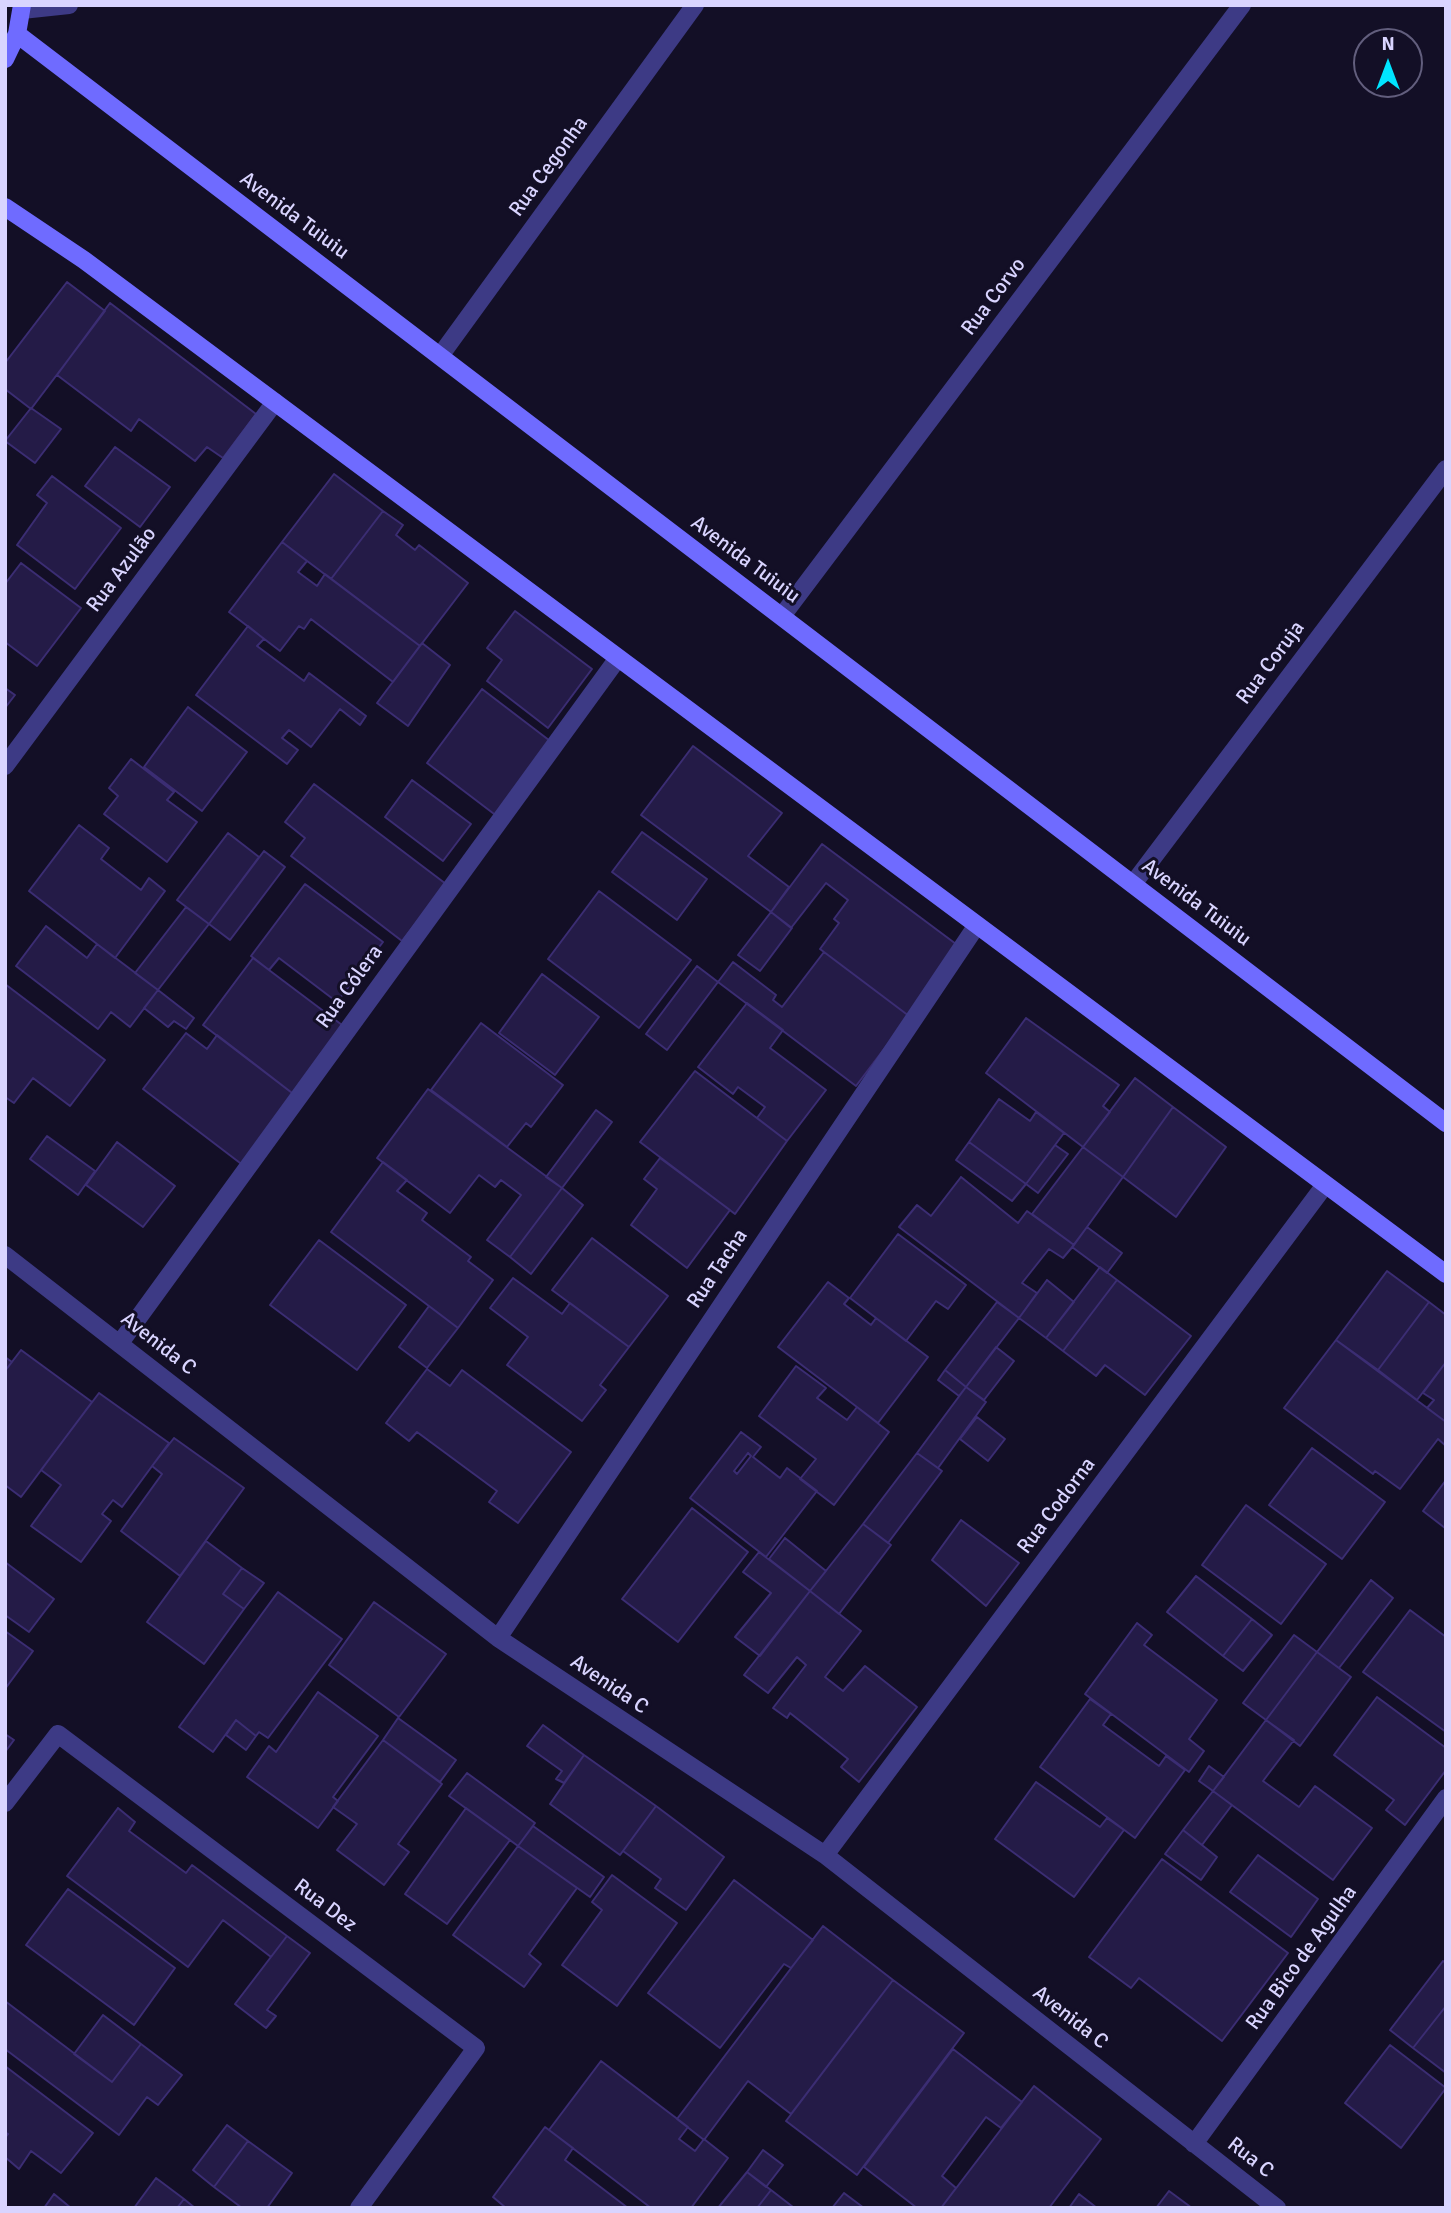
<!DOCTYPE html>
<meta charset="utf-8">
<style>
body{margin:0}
#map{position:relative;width:1451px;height:2213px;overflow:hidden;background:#130f26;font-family:Signika,sans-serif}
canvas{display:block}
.frame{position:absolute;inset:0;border:7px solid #d9d4ff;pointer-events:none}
.north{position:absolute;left:1353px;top:28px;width:70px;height:70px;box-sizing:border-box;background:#130f26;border:2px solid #625e7d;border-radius:50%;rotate:0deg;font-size:19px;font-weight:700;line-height:28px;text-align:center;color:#d9d4ff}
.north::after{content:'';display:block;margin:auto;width:24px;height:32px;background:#00e5ff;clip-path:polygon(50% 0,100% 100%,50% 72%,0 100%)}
</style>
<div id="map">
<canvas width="1451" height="2213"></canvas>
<div class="frame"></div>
<div class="north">N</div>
</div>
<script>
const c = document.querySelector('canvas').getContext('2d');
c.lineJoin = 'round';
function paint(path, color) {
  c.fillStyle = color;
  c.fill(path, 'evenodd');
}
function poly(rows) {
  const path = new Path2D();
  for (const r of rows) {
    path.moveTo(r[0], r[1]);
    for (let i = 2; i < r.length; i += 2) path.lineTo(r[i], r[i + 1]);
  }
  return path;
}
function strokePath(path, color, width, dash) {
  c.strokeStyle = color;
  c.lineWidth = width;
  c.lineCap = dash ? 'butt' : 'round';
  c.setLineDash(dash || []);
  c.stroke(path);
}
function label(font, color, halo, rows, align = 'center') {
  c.font = font + ' Signika,sans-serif';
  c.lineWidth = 6;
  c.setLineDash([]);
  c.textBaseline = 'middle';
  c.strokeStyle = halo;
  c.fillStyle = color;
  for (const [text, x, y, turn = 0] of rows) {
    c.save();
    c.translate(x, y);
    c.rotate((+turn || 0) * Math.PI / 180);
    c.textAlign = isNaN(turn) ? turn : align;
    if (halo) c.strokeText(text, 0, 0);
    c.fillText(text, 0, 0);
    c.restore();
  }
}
const building = poly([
 [67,282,105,311,31,409,5,389,5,363,67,282],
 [110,303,256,414,223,458,207,447,195,461,139,419,131,431,57,375,110,303],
 [31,408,61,429,35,463,5,441,31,408],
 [115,447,170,487,140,527,85,486,115,447],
 [334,474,383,511,331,579,282,542,334,474],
 [52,476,121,528,75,589,17,545,47,503,37,495,52,476],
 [383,511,403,525,396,535,415,550,419,545,468,583,420,646,331,579,383,511],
 [282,542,307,561,298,572,317,586,325,574,420,646,393,682,311,619,304,629,299,626,280,651,229,612,282,542],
 [21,563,81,608,37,666,5,642,5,584,21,563],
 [515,611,592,669,548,728,487,681,502,660,487,648,515,611],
 [248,626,264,639,257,646,304,681,309,673,366,716,360,725,340,709,311,747,289,730,282,738,298,750,287,764,196,695,248,626],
 [422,643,450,665,408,726,377,703,422,643],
 [5,688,15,695,5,708,5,688],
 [482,689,558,747,502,820,427,763,482,689],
 [188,707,247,752,202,811,144,767,188,707],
 [693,746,782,813,748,856,789,887,771,912,641,815,693,746],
 [131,759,174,792,167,800,197,822,167,862,104,814,118,796,109,788,131,759],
 [412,780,471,824,443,861,385,817,412,780],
 [314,784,446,884,402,941,291,856,305,838,285,822,314,784],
 [79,825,109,848,101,859,141,890,149,878,165,891,115,958,29,891,79,825],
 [642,832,707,879,677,920,612,872,642,832],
 [228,833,259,857,209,924,177,900,228,833],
 [822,844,960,947,909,1016,820,949,839,923,834,919,848,900,826,883,791,928,771,912,822,844],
 [264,851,285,867,230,940,209,924,264,851],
 [305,884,383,942,337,1002,279,958,269,970,251,956,305,884],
 [599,891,691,960,639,1028,548,959,599,891],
 [186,907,209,924,158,990,135,973,186,907],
 [771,912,792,928,760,971,738,955,771,912],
 [46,926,87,958,97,944,158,990,130,1027,111,1012,98,1029,16,966,46,926],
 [824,952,909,1016,856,1086,718,982,733,962,776,995,773,1000,782,1007,824,952],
 [253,958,346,1028,296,1096,203,1025,253,958],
 [697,966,718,982,667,1050,646,1034,697,966],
 [542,974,599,1017,555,1075,499,1033,542,974],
 [5,984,105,1060,70,1106,33,1078,14,1103,5,1097,5,984],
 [158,990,194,1018,186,1029,174,1021,168,1027,144,1008,158,990],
 [747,1003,783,1030,770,1048,826,1090,787,1141,757,1118,765,1107,738,1087,733,1094,698,1067,747,1003],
 [1026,1018,1119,1085,1103,1106,1110,1112,1083,1147,986,1073,1026,1018],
 [481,1023,563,1085,531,1127,526,1123,507,1147,431,1090,481,1023],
 [186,1033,207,1049,217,1035,296,1096,244,1166,143,1089,186,1033],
 [695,1071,787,1141,735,1214,640,1142,695,1071],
 [1135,1078,1173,1107,1123,1177,1083,1147,1135,1078],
 [428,1089,562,1188,510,1257,487,1240,521,1195,501,1180,495,1187,479,1175,450,1213,377,1158,428,1089],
 [999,1099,1030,1121,1036,1112,1064,1133,1026,1184,969,1142,999,1099],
 [1173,1107,1226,1147,1176,1217,1123,1177,1173,1107],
 [596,1110,612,1122,562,1188,546,1177,596,1110],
 [47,1136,95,1171,78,1195,30,1159,47,1136],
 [117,1142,175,1186,143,1227,86,1185,117,1142],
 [969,1142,1026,1184,1012,1201,956,1160,969,1142],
 [1055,1145,1068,1154,1038,1193,1026,1184,1055,1145],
 [1083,1147,1123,1177,1074,1245,1032,1214,1083,1147],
 [660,1158,730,1210,687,1268,631,1225,657,1189,644,1179,660,1158],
 [383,1162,407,1180,397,1191,427,1213,422,1220,471,1257,468,1261,493,1280,458,1328,331,1232,383,1162],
 [961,1177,1018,1223,1027,1211,1074,1245,1063,1258,1049,1249,1022,1283,1037,1293,1019,1318,899,1227,917,1205,931,1216,961,1177],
 [562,1188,583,1205,531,1274,510,1257,562,1188],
 [1087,1227,1122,1253,1107,1273,1072,1247,1087,1227],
 [898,1234,966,1285,948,1309,936,1301,906,1341,850,1298,898,1234],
 [592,1238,668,1296,629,1347,552,1290,592,1238],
 [319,1240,406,1305,357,1370,270,1305,319,1240],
 [1100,1267,1117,1280,1063,1351,1046,1338,1100,1267],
 [1387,1271,1429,1302,1378,1370,1336,1340,1387,1271],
 [513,1278,562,1314,570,1303,629,1347,600,1385,606,1390,582,1421,507,1365,528,1337,490,1308,513,1278],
 [1047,1280,1074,1302,1046,1338,1019,1318,1047,1280],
 [1117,1280,1191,1336,1145,1395,1105,1365,1096,1376,1063,1351,1117,1280],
 [828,1282,849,1298,844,1304,871,1325,876,1318,928,1357,878,1423,778,1347,828,1282],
 [997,1302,1019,1318,966,1387,945,1370,997,1302],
 [1429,1302,1446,1315,1446,1362,1417,1400,1378,1370,1429,1302],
 [429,1306,458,1328,427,1368,399,1347,429,1306],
 [1336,1340,1446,1422,1446,1446,1438,1439,1400,1489,1375,1471,1373,1474,1284,1408,1336,1340],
 [996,1347,1014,1361,984,1400,966,1387,996,1347],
 [21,1350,92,1402,21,1497,5,1485,5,1371,21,1350],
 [5,1357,12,1362,5,1371,5,1357],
 [1446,1362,1446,1422,1427,1408,1434,1400,1423,1393,1446,1362],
 [796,1366,826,1388,817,1398,847,1420,857,1407,889,1432,834,1505,800,1479,816,1459,759,1416,796,1366],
 [427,1369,450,1386,462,1370,571,1452,518,1523,489,1502,497,1491,417,1432,409,1441,386,1423,427,1369],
 [945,1370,966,1387,959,1396,938,1380,945,1370],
 [966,1387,986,1402,938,1468,917,1453,966,1387],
 [99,1393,169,1443,122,1507,113,1500,102,1514,111,1521,81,1562,31,1526,61,1485,41,1470,99,1393],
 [977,1417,1005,1439,988,1461,960,1439,977,1417],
 [741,1432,761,1447,753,1457,780,1478,787,1468,817,1491,766,1557,690,1498,741,1432],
 [748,1453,751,1456,737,1474,734,1471,748,1453],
 [174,1438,244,1488,180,1576,121,1531,162,1474,152,1466,174,1438],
 [1312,1448,1385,1502,1342,1559,1269,1505,1312,1448],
 [917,1453,942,1471,888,1543,863,1524,917,1453],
 [1446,1480,1446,1527,1445,1528,1423,1511,1446,1480],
 [1246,1505,1326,1564,1281,1624,1202,1565,1246,1505],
 [692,1508,748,1552,678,1642,622,1599,692,1508],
 [961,1520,1019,1563,986,1606,932,1560,961,1520],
 [863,1524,891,1545,839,1614,810,1591,863,1524],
 [785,1538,826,1571,810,1591,769,1559,785,1538],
 [206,1541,242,1568,223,1594,244,1609,204,1664,147,1622,206,1541],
 [759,1552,810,1591,760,1656,735,1637,771,1593,743,1572,759,1552],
 [5,1562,54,1599,29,1632,5,1615,5,1562],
 [242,1568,264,1583,244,1609,223,1594,242,1568],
 [1196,1576,1252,1619,1223,1656,1167,1612,1196,1576],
 [1371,1580,1393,1598,1339,1668,1317,1652,1371,1580],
 [810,1591,861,1631,825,1677,843,1691,865,1666,917,1707,859,1782,841,1767,848,1759,790,1713,787,1718,773,1708,806,1665,797,1657,768,1693,744,1675,810,1591],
 [278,1592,342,1639,268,1738,259,1732,256,1736,236,1720,213,1752,179,1727,278,1592],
 [374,1602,446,1654,399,1717,329,1665,374,1602],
 [1410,1610,1446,1637,1446,1732,1363,1672,1410,1610],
 [1252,1619,1272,1635,1243,1671,1223,1656,1252,1619],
 [1137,1623,1152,1635,1144,1645,1217,1700,1189,1739,1204,1751,1189,1772,1085,1694,1137,1623],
 [5,1631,33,1651,5,1689,5,1631],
 [1294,1635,1317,1652,1266,1720,1243,1703,1294,1635],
 [1317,1652,1351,1677,1300,1746,1266,1720,1317,1652],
 [318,1692,378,1736,333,1797,338,1801,318,1828,247,1777,269,1746,276,1752,318,1692],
 [1377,1697,1446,1748,1446,1770,1405,1825,1386,1810,1394,1800,1334,1755,1377,1697],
 [1090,1699,1111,1714,1103,1725,1159,1766,1166,1756,1185,1770,1135,1838,1040,1767,1090,1699],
 [398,1718,456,1760,440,1782,383,1740,398,1718],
 [236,1720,256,1736,246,1750,226,1735,236,1720],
 [1266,1720,1294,1740,1263,1781,1299,1807,1315,1786,1372,1828,1333,1880,1213,1791,1266,1720],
 [543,1725,584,1755,564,1783,556,1779,562,1771,527,1746,543,1725],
 [5,1734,14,1740,5,1752,5,1734],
 [383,1740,442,1784,398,1844,409,1852,384,1885,337,1850,357,1824,333,1807,383,1740],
 [584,1755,656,1806,620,1855,550,1804,584,1755],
 [1209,1766,1224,1777,1213,1791,1199,1781,1209,1766],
 [467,1773,535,1823,518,1846,449,1796,467,1773],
 [1036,1782,1100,1827,1107,1818,1124,1830,1074,1897,995,1839,1036,1782],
 [1213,1791,1232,1805,1202,1845,1183,1830,1213,1791],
 [656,1806,724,1857,686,1910,655,1888,661,1879,623,1851,656,1806],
 [118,1808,135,1822,129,1831,186,1873,192,1865,287,1936,271,1957,223,1920,188,1967,67,1876,118,1808],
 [466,1808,510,1840,447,1924,405,1894,466,1808],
 [533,1826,604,1877,590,1897,518,1846,533,1826],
 [1183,1830,1217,1857,1201,1880,1165,1854,1183,1830],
 [518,1846,577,1888,529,1954,541,1964,524,1987,453,1935,518,1846],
 [1258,1855,1318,1899,1291,1937,1230,1892,1258,1855],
 [1162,1859,1288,1953,1222,2041,1139,1978,1131,1988,1089,1957,1162,1859],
 [612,1875,677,1923,617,2006,562,1965,602,1910,592,1902,612,1875],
 [734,1880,813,1940,791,1968,784,1964,720,2048,648,1993,734,1880],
 [68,1889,175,1968,134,2025,26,1945,68,1889],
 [823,1926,893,1980,791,2114,748,2081,704,2140,677,2119,823,1926],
 [287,1936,310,1953,267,2010,276,2016,266,2028,235,2004,287,1936],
 [1443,1961,1446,1963,1446,2006,1413,2048,1390,2030,1443,1961],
 [893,1980,964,2033,857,2175,786,2121,893,1980],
 [5,2001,112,2082,141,2044,182,2075,158,2105,147,2097,119,2135,5,2049,5,2001],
 [1446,2006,1446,2073,1413,2048,1446,2006],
 [103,2015,141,2044,112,2082,74,2054,103,2015],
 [1390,2045,1446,2088,1401,2148,1345,2103,1390,2045],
 [953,2049,1022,2102,1001,2128,986,2117,942,2176,956,2188,941,2208,917,2208,864,2167,953,2049],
 [601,2061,688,2127,679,2139,695,2151,704,2139,728,2158,691,2208,651,2208,549,2130,601,2061],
 [5,2066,93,2133,61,2173,31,2151,19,2169,5,2157,5,2138,8,2134,5,2132,5,2066],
 [1034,2086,1101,2139,1049,2208,941,2208,1034,2086],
 [227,2125,248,2141,214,2187,193,2170,227,2125],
 [545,2127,573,2148,565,2160,628,2208,506,2208,493,2197,545,2127],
 [248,2141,292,2173,267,2208,242,2208,214,2187,248,2141],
 [763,2150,783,2165,766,2187,747,2172,763,2150],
 [747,2172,771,2190,757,2208,718,2208,747,2172],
 [156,2178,184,2199,177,2208,134,2208,156,2178],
 [771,2190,793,2207,792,2208,757,2208,771,2190],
 [1169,2191,1192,2208,1156,2208,1169,2191],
 [844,2193,864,2208,832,2208,844,2193],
 [54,2194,71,2208,44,2208,54,2194],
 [1079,2194,1097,2208,1069,2208,1079,2194],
 [184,2199,195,2208,177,2208,184,2199]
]);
paint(building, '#241b47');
strokePath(building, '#3b2d73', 2);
strokePath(poly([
 [22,10,69,5],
 [440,356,695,5],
 [782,616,1242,5],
 [5,766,275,402],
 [1133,884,1446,469],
 [5,1255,498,1638,825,1855,1277,2208],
 [120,1343,618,658],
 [498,1638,977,925],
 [5,1803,58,1734,476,2048,359,2208],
 [825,1855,1325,1185],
 [1194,2144,1446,1798]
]), '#3d3a85', 18);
strokePath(poly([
 [17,34,1446,1123],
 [5,59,17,34,22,5],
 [5,207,84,260,1446,1274]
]), '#6f6bff', 18);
label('21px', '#d9d4ff', '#130f26', [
 ["Rua Cegonha",549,167,-54],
 ["Avenida Tuiuiu",294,216,37],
 ["Rua Corvo",994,297,-53],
 ["Avenida Tuiuiu",745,560,37],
 ["Rua Azulão",122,570,-53],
 ["Rua Coruja",1271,663,-53],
 ["Avenida Tuiuiu",1196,903,37],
 ["Rua Cólera",350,987,-54],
 ["Rua Tacha",718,1269,-56],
 ["Avenida C",158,1344,38],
 ["Rua Codorna",1057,1506,-53],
 ["Avenida C",609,1685,34],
 ["Rua Dez",325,1906,37],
 ["Rua Bico de Agulha",1302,1958,-54],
 ["Avenida C",1070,2018,38],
 ["Rua C",1250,2158,38]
]);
</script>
